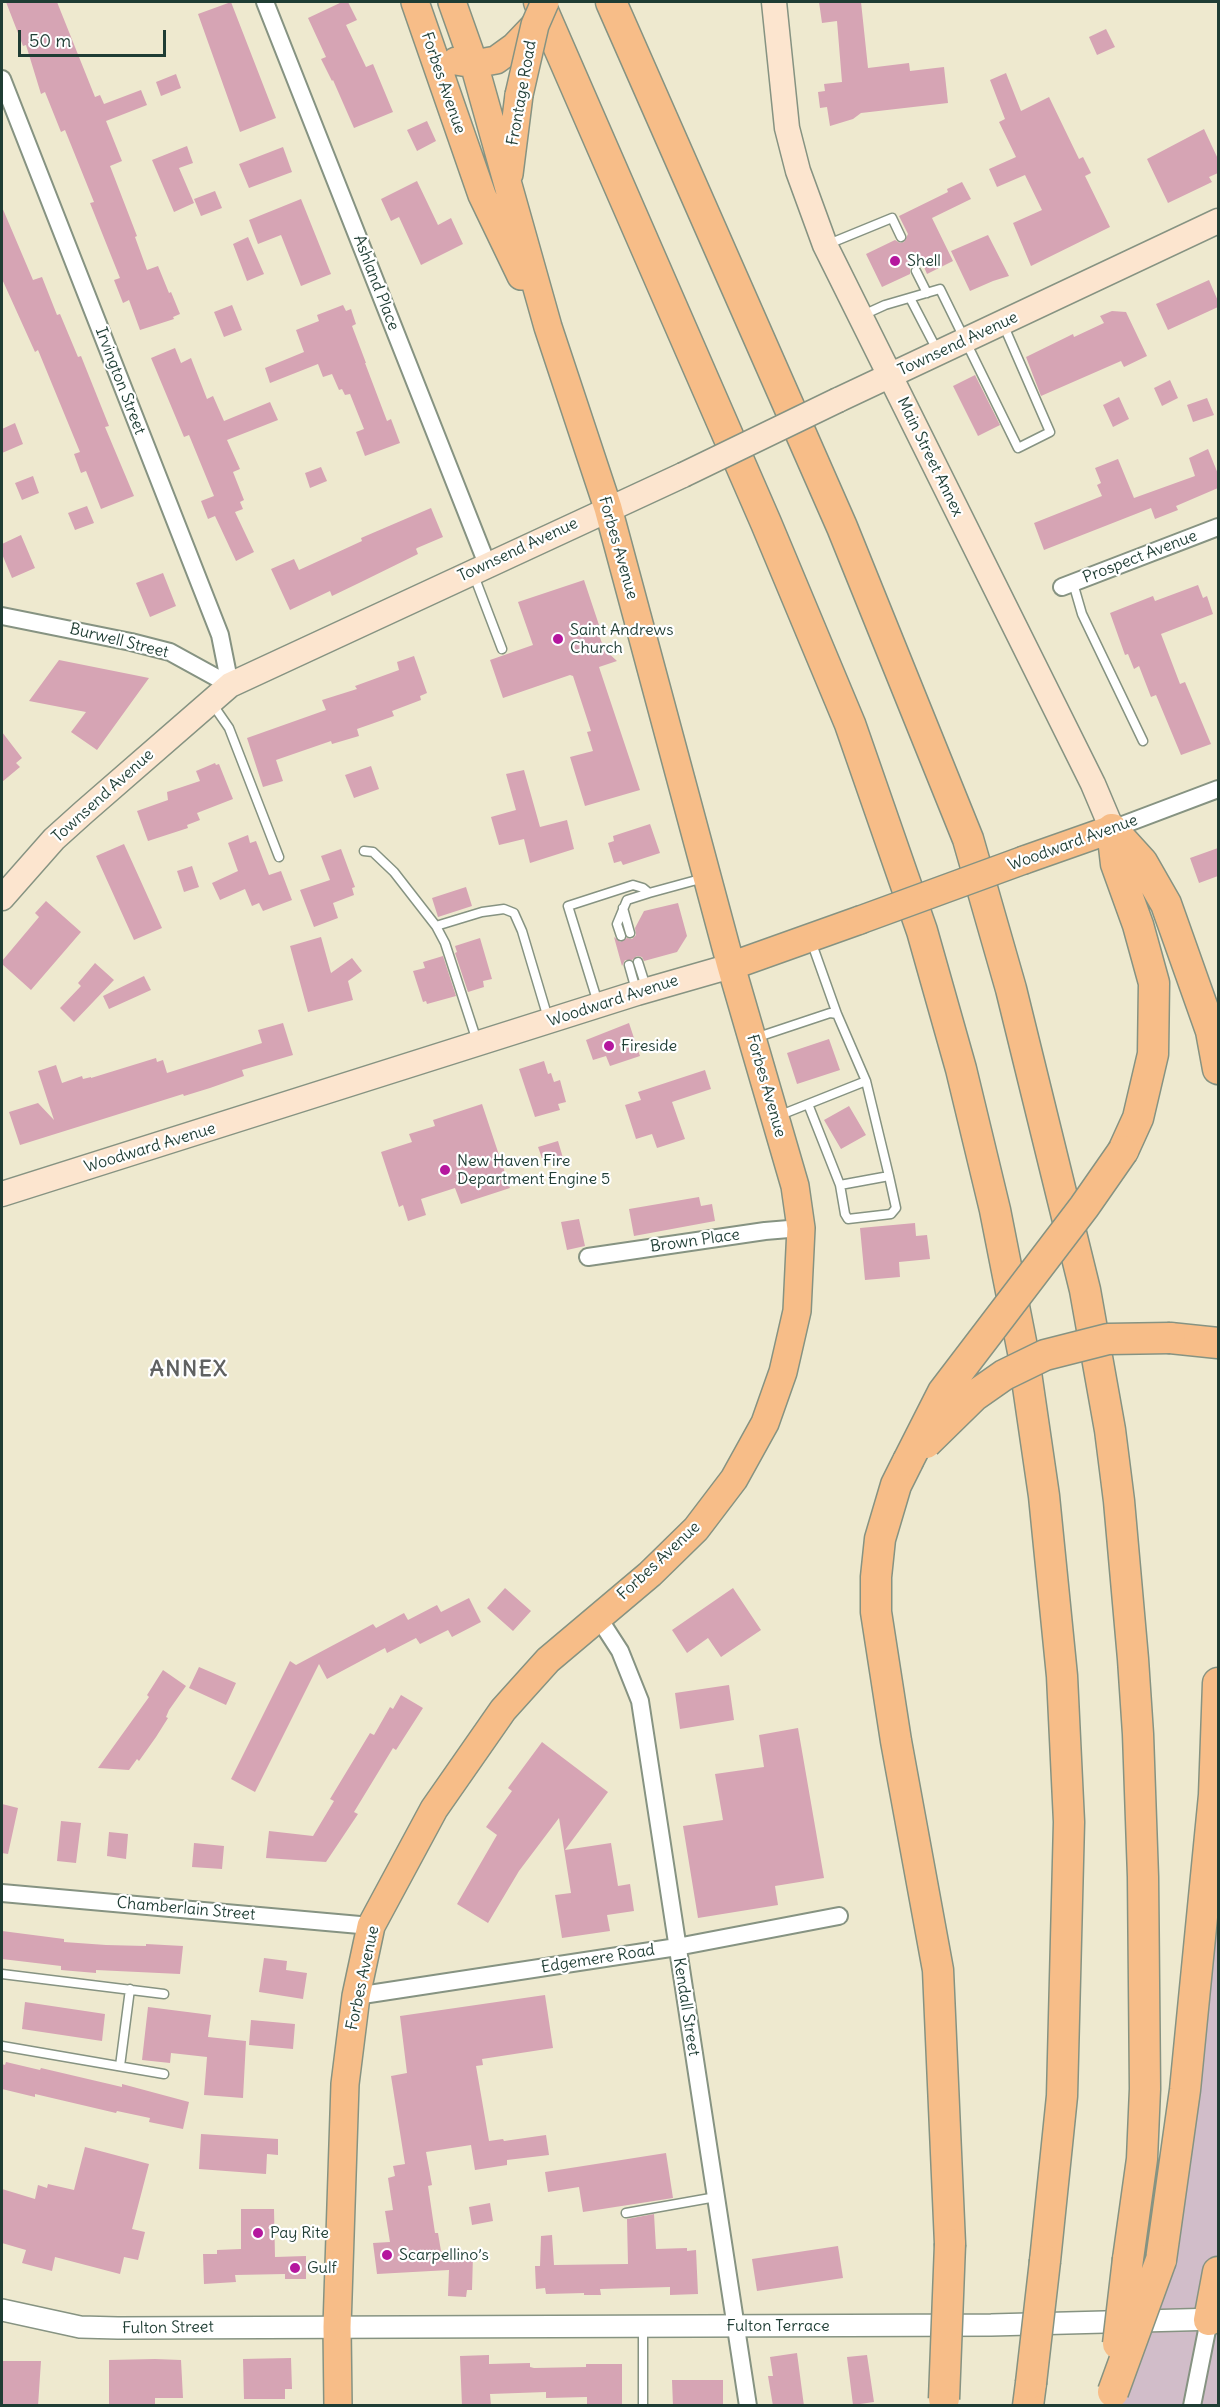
<!DOCTYPE html>
<meta charset="utf-8">
<style>
body{margin:0}
#map{position:relative;width:1220px;height:2407px;overflow:hidden;background:#eee9cf;font-family:Delius,sans-serif}
canvas{display:block}
.frame{position:absolute;inset:0;border:3px solid #1f3d34;pointer-events:none}
.scale{position:absolute;left:18px;top:30px;width:148px;height:27px;box-sizing:border-box;border:3px solid #1f3d34;border-top:0;padding-left:8px;font-size:18px;line-height:21px;white-space:nowrap;color:#1f3d34;-webkit-text-stroke:4px #fff;paint-order:stroke}
</style>
<div id="map">
<canvas width="1220" height="2407"></canvas>
<div class="frame"></div>
<div class="scale">50 m</div>
</div>
<script>
const c = document.querySelector('canvas').getContext('2d');
c.lineJoin = 'round';
function paint(path, color) {
  c.fillStyle = color;
  c.fill(path, 'evenodd');
}
function poly(rows) {
  const path = new Path2D();
  for (const r of rows) {
    path.moveTo(r[0], r[1]);
    for (let i = 2; i < r.length; i += 2) path.lineTo(r[i], r[i + 1]);
  }
  return path;
}
function strokePath(path, color, width, dash) {
  c.strokeStyle = color;
  c.lineWidth = width;
  c.lineCap = dash ? 'butt' : 'round';
  c.setLineDash(dash || []);
  c.stroke(path);
}
function label(font, color, halo, rows, align = 'center') {
  c.font = font + ' Delius,sans-serif';
  c.lineWidth = 4.5;
  c.setLineDash([]);
  c.textBaseline = 'middle';
  c.strokeStyle = halo;
  c.fillStyle = color;
  for (const [text, x, y, turn = 0] of rows) {
    c.save();
    c.translate(x, y);
    c.rotate((+turn || 0) * Math.PI / 180);
    c.textAlign = isNaN(turn) ? turn : align;
    if (halo) c.strokeText(text, 0, 0);
    c.fillText(text, 0, 0);
    c.restore();
  }
}
paint(poly([
 [1218,1688,1218,2405,1119,2406,1161,2260]
]), '#d1bdc9');
paint(poly([
 [6,2,57,2,95,97,100,95,104,104,141,90,147,105,106,121,122,161,110,166,137,236,135,237,147,270,158,266,169,293,171,292,180,314,173,317,174,319,140,330,129,300,123,303,114,280,120,278,90,203,94,202,65,130,61,132,45,92,41,94,26,45,23,46],
 [231,2,276,118,240,132,198,14],
 [342,2,348,2,357,20,346,25,366,67,373,64,393,112,354,128,333,80,332,81,321,59,326,57,308,18],
 [819,2,861,2,868,68,909,63,910,71,944,67,948,103,861,113,853,119,830,126,827,107,820,108,818,92,825,91,824,84,842,82,837,21,822,23],
 [1106,29,1115,47,1097,55,1089,37],
 [1006,73,1021,111,1049,97,1079,159,1083,157,1091,173,1085,176,1110,227,1031,266,1013,223,1042,210,1025,175,997,187,989,169,1016,157,999,122,1005,119,990,80],
 [176,74,181,88,161,96,156,82],
 [427,121,436,141,417,151,407,130],
 [1204,129,1218,159,1218,173,1209,177,1212,182,1168,203,1147,159],
 [187,146,193,163,179,168,194,203,174,212,152,160],
 [283,147,292,172,249,188,239,164],
 [417,181,438,225,451,218,463,244,421,265,399,217,391,221,381,199],
 [962,182,971,199,932,218,953,261,927,274,924,267,914,265,910,268,910,274,882,287,866,254,895,240,900,243,904,242,908,234,899,216,948,192,947,189],
 [215,191,222,208,201,216,194,199],
 [301,199,331,274,301,286,281,235,258,244,249,220],
 [2,207,33,280,42,277,57,315,60,314,78,357,81,356,109,426,105,427,134,496,101,509,86,471,81,473,74,454,80,452,38,350,35,352,2,279],
 [988,235,1009,276,993,281,970,291,951,251],
 [248,237,264,274,247,281,233,244],
 [1209,280,1218,301,1218,307,1168,330,1156,304],
 [232,305,242,330,224,337,214,312],
 [343,305,346,311,351,309,356,324,352,326,366,363,365,363,387,421,391,419,400,443,365,456,356,432,364,429,350,394,345,395,342,389,339,390,332,374,323,377,318,364,270,383,265,368,304,352,296,330,319,321,317,315],
 [1112,311,1126,312,1147,356,1124,367,1121,361,1041,396,1026,357,1073,334,1074,337,1104,323,1100,316],
 [175,348,181,363,191,358,207,399,213,396,224,421,270,402,278,420,227,440,240,469,233,472,244,500,240,502,243,509,235,512,254,552,236,561,215,516,208,519,201,501,214,496,189,435,184,437,151,358],
 [975,375,1000,425,978,436,953,386],
 [1170,380,1178,398,1162,406,1154,388],
 [1119,397,1129,419,1113,427,1103,405],
 [1207,398,1214,415,1193,422,1187,405],
 [15,423,23,444,2,453,2,429],
 [1208,449,1218,474,1218,488,1176,506,1178,510,1155,519,1151,508,1044,550,1034,523,1102,496,1097,485,1101,483,1095,468,1118,459,1134,498,1195,476,1189,458],
 [321,467,327,481,310,488,305,473],
 [33,476,39,493,22,500,15,483],
 [87,506,94,523,75,530,68,513],
 [431,508,443,537,417,548,416,549,418,554,359,583,332,596,330,591,290,610,271,569,294,559,299,570,362,541,361,538],
 [21,535,35,568,12,578,2,554,2,544],
 [163,573,176,606,150,617,136,583],
 [584,580,599,625,596,626,604,649,617,661,599,667,640,790,585,806,570,757,593,751,587,732,591,731,573,676,570,675,503,698,490,660,533,645,518,602],
 [1198,585,1203,598,1207,596,1213,614,1161,634,1180,684,1185,682,1211,744,1181,755,1156,695,1151,697,1139,666,1134,669,1128,654,1125,655,1110,613,1153,596,1155,601],
 [414,656,427,693,420,696,421,700,392,711,394,716,357,729,359,736,332,744,331,741,276,760,283,781,263,787,247,738,326,710,322,700,357,689,355,686,399,670,397,662],
 [59,660,149,678,97,750,71,732,86,712,29,701],
 [2,732,22,758,16,763,20,767,2,782],
 [215,763,216,765,219,764,233,799,197,813,200,820,187,825,188,828,148,841,137,811,168,800,167,792,200,781,196,771],
 [371,766,379,789,354,798,345,775],
 [524,770,540,827,567,820,574,849,530,863,524,839,499,845,491,817,516,810,506,774],
 [650,824,660,853,623,865,621,861,614,863,608,843,614,841,613,836],
 [248,835,250,843,256,841,269,875,281,871,292,900,263,911,259,903,252,906,245,889,220,900,212,883,238,871,228,843],
 [124,844,162,928,134,940,96,856],
 [1218,848,1218,876,1199,883,1190,858],
 [341,849,355,887,352,888,354,895,333,903,338,918,314,927,300,890,330,880,321,856],
 [192,866,199,887,184,892,177,871],
 [466,887,472,906,438,917,432,898],
 [46,901,81,932,31,990,2,964,2,961,39,917,35,913],
 [678,903,687,936,677,952,644,961,642,957,637,956,632,960,625,960,622,966,614,937,620,942,627,938,632,939,636,935,635,928,644,911],
 [321,937,331,973,352,958,362,971,348,981,353,1000,308,1012,290,946],
 [480,938,492,979,483,981,484,987,468,992,455,953,457,952,455,946],
 [443,956,456,996,427,1004,426,1001,423,1002,413,971,425,968,423,962],
 [95,963,114,980,74,1022,60,1008,81,986,78,983],
 [144,976,151,990,109,1009,103,996],
 [283,1023,293,1055,242,1070,244,1076,210,1088,184,1096,183,1094,20,1145,9,1112,38,1103,54,1120,38,1071,56,1065,62,1083,82,1076,83,1079,91,1077,91,1078,156,1058,157,1062,163,1060,167,1073,262,1043,258,1030],
 [629,1023,640,1056,610,1066,606,1056,593,1060,586,1040],
 [829,1039,840,1070,797,1084,787,1053],
 [544,1061,548,1074,551,1073,554,1082,560,1080,566,1102,558,1104,560,1110,535,1117,519,1069],
 [705,1070,711,1089,672,1102,685,1139,657,1148,652,1134,636,1139,625,1105,641,1100,638,1092],
 [482,1104,510,1188,461,1204,455,1188,421,1199,426,1215,408,1221,403,1205,399,1207,381,1152,412,1142,409,1134,435,1126,433,1120],
 [849,1106,866,1135,841,1149,824,1120],
 [558,1141,563,1158,544,1164,538,1147],
 [699,1197,701,1206,712,1204,715,1221,634,1236,629,1209],
 [579,1219,585,1246,567,1250,561,1222],
 [915,1223,916,1236,927,1235,930,1259,899,1262,900,1277,865,1280,860,1228],
 [505,1588,531,1611,513,1631,487,1608],
 [733,1588,761,1630,721,1657,708,1638,687,1653,672,1630],
 [469,1598,481,1622,452,1637,448,1630,420,1644,416,1638,387,1653,385,1648,327,1679,319,1664,255,1792,231,1779,290,1661,296,1665,373,1624,376,1628,404,1613,408,1620,437,1605,441,1612],
 [199,1667,236,1683,226,1705,189,1688],
 [163,1670,186,1686,169,1710,166,1717,168,1718,156,1737,139,1761,137,1759,129,1770,98,1768,149,1697,147,1695],
 [729,1685,734,1720,680,1729,675,1693],
 [401,1695,423,1708,396,1750,393,1748,354,1812,358,1814,326,1862,266,1858,269,1831,313,1836,334,1801,330,1799,370,1733,374,1735,390,1707,393,1709],
 [798,1728,824,1878,775,1886,778,1905,698,1918,683,1826,723,1820,715,1774,764,1767,759,1735],
 [542,1742,608,1792,565,1850,611,1843,618,1886,630,1884,634,1911,607,1915,610,1931,562,1938,555,1895,571,1893,559,1818,519,1871,488,1923,457,1904,497,1835,486,1827,512,1791,508,1788],
 [2,1804,18,1808,8,1854,2,1853],
 [61,1821,81,1823,76,1863,57,1861],
 [109,1832,128,1834,126,1859,107,1856],
 [194,1843,224,1846,222,1869,192,1867],
 [2,1931,64,1939,64,1942,106,1945,146,1946,146,1944,183,1946,180,1974,96,1970,96,1973,61,1970,61,1966,2,1959],
 [264,1958,287,1961,286,1970,307,1973,303,1999,259,1992],
 [545,1995,553,2048,482,2059,483,2065,476,2066,489,2141,503,2139,504,2141,546,2135,549,2155,507,2160,507,2165,475,2170,471,2145,426,2152,432,2185,428,2186,435,2233,438,2233,441,2251,463,2251,463,2254,473,2255,472,2290,467,2290,466,2297,448,2296,449,2270,377,2274,373,2243,390,2242,385,2211,393,2210,388,2178,395,2176,393,2166,405,2164,391,2076,407,2073,400,2016],
 [25,2002,105,2014,102,2041,22,2029],
 [148,2007,211,2015,208,2037,246,2041,243,2098,204,2095,207,2057,171,2053,170,2063,142,2060],
 [251,2020,295,2024,293,2049,249,2045],
 [6,2062,40,2070,41,2068,122,2087,122,2084,189,2102,183,2129,149,2122,150,2118,117,2111,116,2113,35,2094,35,2097,2,2089,2,2064,5,2065],
 [201,2134,278,2139,278,2155,267,2154,266,2174,199,2169],
 [85,2147,149,2164,132,2229,145,2232,138,2260,124,2257,120,2274,55,2257,52,2271,22,2263,26,2250,2,2243,2,2189,35,2199,38,2185,47,2188,48,2184,74,2190],
 [666,2153,673,2198,583,2212,579,2187,548,2192,545,2172],
 [490,2203,493,2221,472,2225,469,2207],
 [241,2209,274,2209,275,2257,306,2256,306,2279,285,2279,285,2274,235,2275,236,2282,204,2284,203,2254,217,2254,217,2250,241,2249],
 [654,2214,656,2249,687,2248,687,2251,696,2250,698,2294,670,2295,670,2287,600,2289,601,2295,584,2295,584,2293,546,2294,545,2288,536,2289,535,2266,540,2266,541,2236,552,2235,554,2265,628,2264,627,2219],
 [838,2246,843,2278,757,2291,752,2259],
 [797,2353,804,2406,773,2406,768,2376,773,2376,770,2357],
 [489,2355,489,2364,530,2363,530,2367,534,2368,586,2367,586,2364,622,2364,622,2406,587,2406,587,2397,546,2398,546,2392,490,2394,491,2406,462,2406,460,2356],
 [867,2355,874,2402,853,2405,847,2357],
 [291,2358,292,2389,285,2389,285,2399,244,2399,243,2359],
 [155,2359,181,2360,183,2398,155,2398,155,2406,109,2406,109,2360],
 [2,2361,41,2361,38,2406,2,2406],
 [672,2380,723,2380,723,2406,673,2406]
]), '#d6a4b4');
const service = poly([
 [826,245,892,218,901,237],
 [916,271,927,293],
 [910,298,937,350],
 [863,315,885,305,940,289,1018,448,1050,432,1003,324],
 [473,573,502,649],
 [1073,583,1082,614,1143,741],
 [211,702,229,728,279,857],
 [364,851,373,852,394,872,436,926,445,943,477,1041],
 [623,908,630,933],
 [436,926,482,912,504,909,514,913,522,931,548,1018],
 [621,936,617,924,627,900,649,893],
 [811,941,837,1014],
 [638,962,646,987],
 [629,965,636,990],
 [598,1003,568,906,633,885,643,888,649,893,704,878],
 [755,1038,830,1013,837,1014,866,1081,778,1116],
 [808,1104,840,1185,845,1214,848,1219,891,1214,896,1208,889,1176],
 [840,1185,889,1176,866,1081],
 [2,1974,164,1994],
 [2,2046,164,2074],
 [120,2066,130,1989],
 [626,2213,716,2197],
 [643,2406,643,2326]
]);
const minor = poly([
 [265,2,487,564],
 [2,79,220,635,230,685],
 [1062,587,1218,527],
 [2,616,131,642,170,652,230,685],
 [1112,829,1218,789],
 [588,1257,765,1231,801,1228],
 [598,1617,620,1651,640,1701,748,2406],
 [2,1893,371,1926],
 [356,1996,677,1947,839,1916],
 [1192,2406,1209,2320]
]);
const tertiary = poly([
 [2,2310,80,2327,118,2328,991,2325,1218,2319]
]);
const secondary = poly([
 [774,2,787,128,798,171,825,245,1093,784,1112,829],
 [838,400,1218,221],
 [2,898,54,839,84,812,230,685,683,475],
 [2,1194,637,993,731,966]
]);
const primary = poly([
 [415,2,482,195,521,276],
 [456,61,474,64,496,60,514,47,535,25],
 [509,174,519,95],
 [1024,860,1112,829],
 [731,966,860,920],
 [338,2406,337,2327,345,2084,356,1996,371,1926,434,1809,503,1710,548,1660,650,1574,696,1529,734,1479,765,1423,783,1372,797,1311,801,1228,795,1186,731,966,608,508,548,327,474,64,452,2]
]);
const motorway = poly([
 [539,2,766,523,850,724,922,931,961,1069,995,1210,1023,1352,1044,1496,1062,1676,1069,1822,1062,2096,1045,2261],
 [611,2,842,527,968,839,1011,989,1085,1290,1110,1430,1119,1501,1133,1659,1138,1734,1143,1877,1145,2089,1142,2159,1128,2259],
 [1112,829,1116,864,1138,925,1154,983,1153,1054,1138,1118,1123,1151],
 [1112,829,1142,862,1166,904,1211,1031,1218,1069],
 [1170,1338,1218,1343],
 [908,1461,896,1485,880,1539,876,1577,876,1612,896,1741,938,1970,950,2244],
 [1161,2260,1185,2090,1214,1795,1218,1683],
 [1209,2320,1218,2272],
 [1028,2406,1031,2383]
]);
strokePath(service, '#869382', 11);
strokePath(minor, '#869382', 20);
strokePath(tertiary, '#869382', 24);
strokePath(secondary, '#869382', 27);
strokePath(primary, '#869382', 30);
strokePath(motorway, '#869382', 33);
strokePath(service, '#fff', 8);
strokePath(minor, '#fff', 16);
strokePath(tertiary, '#fff', 21);
strokePath(secondary, '#fce5cf', 24);
strokePath(primary, '#f7bd88', 27);
strokePath(motorway, '#f7bd88', 30);
const secondaryBridge = poly([
 [683,475,838,400]
]);
const primaryBridge = poly([
 [519,95,535,25,545,2],
 [860,920,1024,860]
]);
const motorwayBridge = poly([
 [926,1443,974,1396,1004,1375,1045,1355,1108,1339,1170,1338],
 [908,1461,943,1392,1084,1207,1123,1151],
 [1118,2344,1128,2259],
 [1031,2383,1045,2261],
 [1113,2392,1161,2260],
 [944,2399,950,2244]
]);
strokePath(secondaryBridge, '#869382', 27, []);
strokePath(primaryBridge, '#869382', 30, []);
strokePath(motorwayBridge, '#869382', 33, []);
strokePath(secondaryBridge, '#fce5cf', 24);
strokePath(primaryBridge, '#f7bd88', 27);
strokePath(motorwayBridge, '#f7bd88', 30);
for (const [x, y, r, color] of [
 [895,261,6,"#b5179e"],
 [558,639,6,"#b5179e"],
 [609,1046,6,"#b5179e"],
 [445,1170,6,"#b5179e"],
 [258,2233,6,"#b5179e"],
 [387,2255,6,"#b5179e"],
 [295,2268,6,"#b5179e"]
]) {
  const dot = new Path2D();
  dot.arc(x, y, r, 0, 2 * Math.PI);
  c.fillStyle = color;
  c.fill(dot);
  strokePath(dot, '#fff', 2);
}
label('16px', '#1f3d34', '#fff', [
 ["Forbes Avenue",443,83,71],
 ["Frontage Road",522,93,-80],
 ["Ashland Place",376,283,69],
 ["Townsend Avenue",958,344,-25],
 ["Irvington Street",120,381,69],
 ["Main Street Annex",930,457,64],
 ["Forbes Avenue",618,548,74],
 ["Townsend Avenue",518,550,-25],
 ["Prospect Avenue",1140,557,-21],
 ["Burwell Street",119,641,14],
 ["Townsend Avenue",103,796,-42],
 ["Woodward Avenue",1073,843,-20],
 ["Woodward Avenue",613,1001,-18],
 ["Forbes Avenue",766,1086,74],
 ["Woodward Avenue",150,1148,-17],
 ["Brown Place",695,1241,-8],
 ["Forbes Avenue",659,1561,-43],
 ["Chamberlain Street",186,1909,5],
 ["Edgemere Road",598,1959,-9],
 ["Forbes Avenue",363,1978,-78],
 ["Kendall Street",686,2007,81],
 ["Fulton Terrace",778,2326],
 ["Fulton Street",168,2328,-1]
]);
label('16px', '#1f3d34', '#fff', [
 ["Shell",907,261],
 ["Saint Andrews",570,630],
 ["Church",570,648],
 ["Fireside",621,1046],
 ["New Haven Fire",457,1161],
 ["Department Engine 5",457,1179],
 ["Pay Rite",270,2233],
 ["Scarpellino’s",399,2255],
 ["Gulf",307,2268]
], 'left');
c.letterSpacing = '1.5px';
label('bold 22px', '#5f6161', '#fff', [
 ["ANNEX",189,1370]
]);
c.letterSpacing = '0px';
</script>
